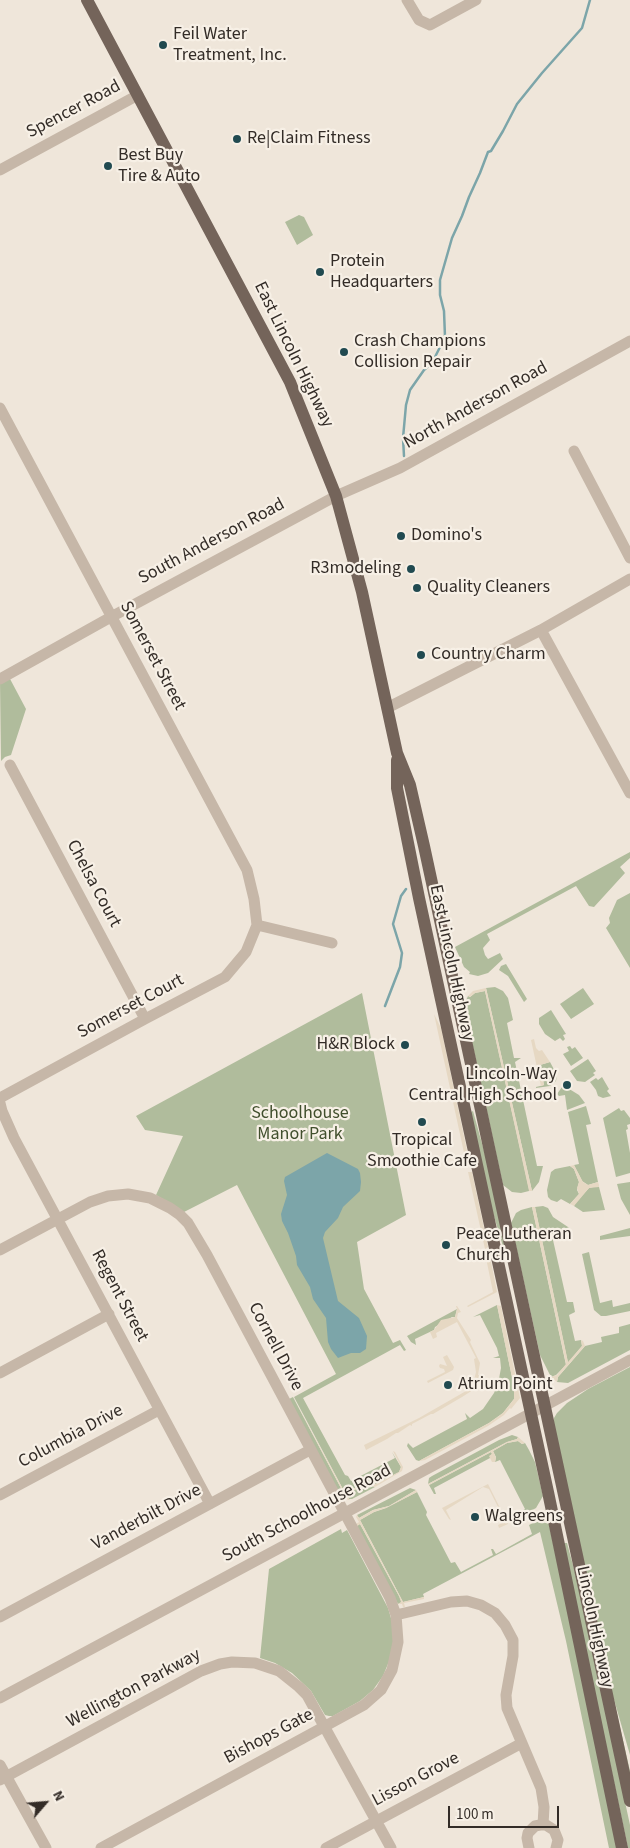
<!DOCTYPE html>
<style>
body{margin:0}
#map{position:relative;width:630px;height:1848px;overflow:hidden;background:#efe6da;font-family:"Source Sans 3",sans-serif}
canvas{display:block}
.north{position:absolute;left:20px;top:1778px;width:50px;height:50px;-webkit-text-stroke:4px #f7f0e6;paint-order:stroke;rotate:63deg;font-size:14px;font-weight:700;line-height:20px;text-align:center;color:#332c27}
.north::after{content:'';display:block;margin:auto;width:18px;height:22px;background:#332c27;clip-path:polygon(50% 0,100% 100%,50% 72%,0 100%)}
.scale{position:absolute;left:448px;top:1806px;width:111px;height:22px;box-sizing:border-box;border:2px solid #332c27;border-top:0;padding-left:6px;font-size:15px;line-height:18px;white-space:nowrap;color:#332c27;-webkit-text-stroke:4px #f7f0e6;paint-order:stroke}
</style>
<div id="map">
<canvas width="630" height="1848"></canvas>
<div class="north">N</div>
<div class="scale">100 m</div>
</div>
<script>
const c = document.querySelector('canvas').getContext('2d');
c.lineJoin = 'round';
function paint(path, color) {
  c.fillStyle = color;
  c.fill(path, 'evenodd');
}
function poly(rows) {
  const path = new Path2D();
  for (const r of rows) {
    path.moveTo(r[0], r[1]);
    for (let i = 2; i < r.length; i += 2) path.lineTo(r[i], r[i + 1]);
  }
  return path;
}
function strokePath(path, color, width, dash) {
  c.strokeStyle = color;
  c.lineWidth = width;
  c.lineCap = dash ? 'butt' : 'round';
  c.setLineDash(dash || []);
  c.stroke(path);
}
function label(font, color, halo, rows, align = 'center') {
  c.font = font + ' "Source Sans 3",sans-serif';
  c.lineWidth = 4.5;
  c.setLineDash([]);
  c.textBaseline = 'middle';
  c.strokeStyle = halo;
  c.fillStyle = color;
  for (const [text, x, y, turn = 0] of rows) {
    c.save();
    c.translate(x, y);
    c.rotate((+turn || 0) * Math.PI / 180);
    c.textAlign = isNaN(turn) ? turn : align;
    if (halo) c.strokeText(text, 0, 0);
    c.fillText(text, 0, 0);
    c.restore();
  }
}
paint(poly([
 [299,215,304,217,313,235,297,245,285,222],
 [9,677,26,709,11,755,5,757,1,761,0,681],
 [630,852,630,858,620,867,625,873,594,907,589,906,576,886,487,934,490,940,483,948,485,955,488,959,500,953,503,959,488,973,478,976,469,974,470,972,464,967,455,947],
 [630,893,630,968,606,928,610,923,609,918,617,900],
 [506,964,527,999,524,1002,508,976,499,970,501,966],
 [495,987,503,991,508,998,513,1020,507,1023,514,1058,521,1058,515,1062,537,1166,543,1166,539,1182,532,1191,486,988],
 [583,988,594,1004,571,1019,560,1004],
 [485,991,529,1189,529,1191,521,1193,512,1192,503,1185,464,1005,468,996,470,997,475,993],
 [362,993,406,1215,357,1242,364,1289,393,1343,400,1340,406,1350,404,1351,400,1345,303,1398,345,1475,348,1476,351,1481,395,1458,392,1452,401,1467,399,1472,376,1484,367,1482,345,1493,294,1397,336,1374,237,1185,184,1212,156,1195,183,1136,145,1130,136,1116],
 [551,1010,566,1034,563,1035,565,1039,563,1041,560,1038,555,1041,545,1034,539,1024,539,1018],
 [570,1046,572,1049,575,1047,583,1058,571,1066,563,1054,569,1051,567,1047],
 [588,1059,596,1071,593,1073,595,1075,585,1082,577,1081,570,1071],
 [550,1062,557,1075,556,1081,550,1086,536,1088,536,1087,544,1085,540,1065],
 [602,1077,609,1089,607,1091,611,1096,603,1098,598,1096,596,1090,590,1082,596,1078,598,1080],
 [562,1087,566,1087,579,1095,585,1103,567,1110,565,1095,559,1096,557,1094],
 [586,1106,591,1124,586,1125,598,1182,588,1185,582,1181,574,1165,579,1164,568,1112],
 [619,1108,621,1111,624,1110,630,1118,630,1124,627,1125,628,1129,626,1130,630,1153,630,1173,616,1177,603,1118],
 [473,1111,486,1158,507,1253,505,1253,490,1203,471,1112],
 [570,1166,574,1169,579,1182,577,1190,579,1194,570,1204,561,1199,557,1202,551,1200,548,1197,547,1190,551,1172,555,1169],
 [630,1182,630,1215,621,1199,617,1184],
 [597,1186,599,1187,605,1210,583,1212,574,1206,575,1203,589,1188],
 [543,1206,548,1208,553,1217,568,1227,572,1233,569,1236,553,1240,567,1302,573,1302,575,1312,569,1315,575,1341,581,1340,582,1346,568,1363,535,1207],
 [532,1207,566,1365,556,1375,551,1377,540,1355,511,1223,516,1213,521,1210],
 [630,1228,630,1236,600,1240,600,1236],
 [589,1252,600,1303,612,1300,613,1307,630,1303,630,1311,606,1316,601,1316,594,1310,582,1254],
 [497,1305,514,1387,514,1399,503,1413,489,1423,419,1461,416,1460,407,1446,408,1443,413,1448,467,1419,465,1413,470,1418,483,1409,494,1393,498,1384,501,1368,500,1358,493,1358,499,1356,497,1348,480,1315,473,1317],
 [457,1309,455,1317,452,1317,435,1327,434,1330,415,1339,416,1345,411,1342,407,1336],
 [630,1324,630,1350,568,1383,557,1382,558,1377,585,1346,602,1342,601,1337,619,1333,619,1327],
 [630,1367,630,1755,613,1696,630,1771,630,1778,554,1425,554,1418,557,1413,567,1403,588,1389],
 [293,1397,343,1492,344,1494,341,1496,289,1399],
 [512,1435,518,1437,517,1439,507,1442,428,1484,429,1478,432,1476,499,1440],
 [518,1441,522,1444,525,1443,529,1450,535,1462,543,1496,536,1508,523,1515,520,1512,525,1509,500,1460,495,1462,496,1457,493,1451,507,1443],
 [491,1452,492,1454,490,1456,490,1458,434,1488,436,1494,434,1494,429,1485],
 [367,1484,375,1487,352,1499,349,1499,346,1494],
 [410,1488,416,1490,389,1506,373,1510,359,1518,357,1515,359,1514],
 [417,1492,427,1512,426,1515,451,1563,455,1562,461,1572,493,1555,491,1549,493,1549,496,1554,532,1534,529,1525,533,1523,541,1521,549,1524,618,1848,609,1848,566,1641,540,1532,423,1594,424,1597,403,1602,360,1520,374,1512,386,1508],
 [360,1524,399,1596,402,1602,398,1604,357,1526],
 [341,1529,342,1533,347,1530,388,1608,393,1625,393,1644,390,1659,383,1676,373,1690,360,1701,333,1716,329,1716,325,1715,311,1691,292,1673,275,1663,260,1658,269,1569],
 [563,1543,567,1543,577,1580,630,1825,630,1848,628,1848]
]), '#b0bc9c');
paint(poly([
 [486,988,532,1191,529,1191,517,1136,485,991,475,993,470,997,468,996,473,991],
 [434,1014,441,1028,469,1160,466,1162],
 [534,1039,536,1048,539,1051,542,1050,550,1062,540,1065,544,1085,541,1086,531,1040],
 [574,1165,583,1182,588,1185,598,1182,599,1185,599,1187,589,1188,574,1206,570,1204,579,1194,577,1188,579,1182,574,1169,570,1166],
 [468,1172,472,1172,488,1247,485,1249],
 [532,1207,535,1207,568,1362,582,1346,581,1340,583,1341,585,1346,558,1377,557,1382,551,1377,557,1375,566,1364],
 [490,1257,497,1292,468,1307,467,1306,493,1292,486,1258],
 [497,1305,501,1306,520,1398,511,1409,510,1408,504,1415,488,1426,425,1460,419,1461,489,1423,503,1413,514,1399,514,1387],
 [456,1306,457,1306,461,1312,458,1313,457,1318,471,1340,470,1342,480,1363,478,1375,485,1377,483,1381,477,1379,473,1390,462,1397,433,1414,431,1414,412,1424,412,1426,410,1425,398,1433,396,1433,387,1439,366,1450,364,1445,419,1418,466,1391,466,1389,474,1380,476,1372,474,1359,476,1358,457,1322,436,1333,437,1337,433,1339,430,1332,434,1330,441,1320,455,1317,457,1309],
 [447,1355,454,1367,453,1370,428,1383,427,1381,445,1372,444,1369,440,1368,439,1366,440,1364,447,1366,443,1357],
 [293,1397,345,1493,367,1482,376,1484,399,1472,401,1467,393,1451,395,1452,403,1467,402,1471,375,1487,367,1484,346,1494,350,1500,348,1500,345,1496,342,1498,341,1496,344,1494,343,1492],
 [518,1437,525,1443,522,1444,518,1441,507,1443,493,1451,496,1458,495,1462,492,1462,489,1456,492,1454,491,1452,429,1485,428,1484,507,1442,517,1439],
 [488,1484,508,1524,499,1528,498,1525,504,1522,500,1514,501,1513,489,1489,483,1487,446,1510,451,1520,449,1519,442,1508],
 [416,1490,417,1492,386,1508,374,1512,360,1520,403,1602,424,1597,424,1599,404,1603,405,1607,403,1607,402,1604,398,1604,401,1602,399,1596,360,1524,357,1526,356,1524,359,1522,356,1517,357,1515,359,1518,373,1510,389,1506]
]), '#e6d8c3');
paint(poly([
 [327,1153,358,1169,360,1173,361,1182,360,1191,343,1207,338,1218,325,1232,323,1238,338,1301,359,1318,367,1336,366,1349,360,1353,351,1353,338,1358,331,1349,328,1342,326,1318,313,1299,310,1287,297,1265,296,1256,288,1233,282,1221,281,1214,287,1195,284,1181,285,1177]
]), '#7ca5a9');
strokePath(poly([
 [404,456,403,438,406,405,410,390,424,370,432,363,445,337,444,311,440,295,440,280,452,238,462,216,469,197,480,173,488,152,491,151,503,131,517,104,542,73,582,28,590,0],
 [385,1006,400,967,402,953,393,924,401,896,406,889]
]), '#7ca5a9', 2.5);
strokePath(poly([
 [407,0,419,20,430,25,476,0],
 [0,170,138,95],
 [0,408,247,870,254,899,257,925,246,952,225,977,145,1019,0,1098],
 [574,451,630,558],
 [541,630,630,793],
 [0,679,111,617,336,496,400,468,630,341],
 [387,708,541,630,630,579],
 [10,765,145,1019],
 [257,925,332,943],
 [0,1103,2,1111,14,1138,210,1504],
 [0,1250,90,1202,108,1196,128,1194,150,1198,170,1208,180,1215,188,1223,207,1255,390,1598,396,1615,398,1642,392,1670,381,1690,364,1705,101,1848],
 [0,1373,109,1314],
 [0,1495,159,1410],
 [396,1615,451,1602,467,1601,481,1605,495,1613,505,1625,513,1640,513,1656,506,1695,507,1708,541,1788,544,1807,543,1825],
 [0,1617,310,1450],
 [0,1698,630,1360],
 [0,1765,46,1848],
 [0,1780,201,1671,220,1664,232,1662,255,1663,279,1671,299,1687,307,1695,391,1848],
 [326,1848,522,1743],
 [529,1848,527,1838,528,1833,535,1826,540,1825,546,1825,554,1830,558,1840,556,1848]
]), '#c6b7a8', 11);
strokePath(poly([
 [87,0,290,382,336,496,362,592,397,753,410,785,424,846,630,1801],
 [397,760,397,788,419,898,548,1492,622,1848]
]), '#74645a', 12);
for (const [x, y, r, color] of [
 [163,45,5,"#214a50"],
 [237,139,5,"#214a50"],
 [108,166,5,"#214a50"],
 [320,272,5,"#214a50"],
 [344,352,5,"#214a50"],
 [401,536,5,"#214a50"],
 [411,569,5,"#214a50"],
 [417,588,5,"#214a50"],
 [421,655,5,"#214a50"],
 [405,1045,5,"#214a50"],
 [567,1085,5,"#214a50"],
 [422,1122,5,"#214a50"],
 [446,1245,5,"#214a50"],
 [448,1385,5,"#214a50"],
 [475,1517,5,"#214a50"]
]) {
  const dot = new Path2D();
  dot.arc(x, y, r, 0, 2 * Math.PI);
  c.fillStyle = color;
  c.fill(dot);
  strokePath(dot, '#f7f0e6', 2);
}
label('18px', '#332c27', '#f7f0e6', [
 ["Feil Water",173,35],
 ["Treatment, Inc.",173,56],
 ["Re|Claim Fitness",247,139],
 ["Best Buy",118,156],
 ["Tire & Auto",118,177],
 ["Protein",330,262],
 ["Headquarters",330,283],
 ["Crash Champions",354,342],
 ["Collision Repair",354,363],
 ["Domino's",411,536],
 ["R3modeling",401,569,"right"],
 ["Quality Cleaners",427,588],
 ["Country Charm",431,655],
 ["H&R Block",395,1045,"right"],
 ["Lincoln-Way",557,1075,"right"],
 ["Central High School",557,1096,"right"],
 ["Tropical",422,1141,"center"],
 ["Smoothie Cafe",422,1162,"center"],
 ["Peace Lutheran",456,1235],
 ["Church",456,1256],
 ["Atrium Point",458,1385],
 ["Walgreens",485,1517]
], 'left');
label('18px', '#332c27', '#f7f0e6', [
 ["Spencer Road",74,110,-28],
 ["East Lincoln Highway",293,355,64],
 ["North Anderson Road",476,406,-29],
 ["South Anderson Road",212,542,-28],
 ["Somerset Street",152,656,62],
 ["Chelsa Court",93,884,62],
 ["East Lincoln Highway",451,963,78],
 ["Somerset Court",131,1007,-28],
 ["Regent Street",119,1296,62],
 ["Cornell Drive",275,1347,62],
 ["Columbia Drive",71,1437,-28],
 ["South Schoolhouse Road",307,1514,-28],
 ["Vanderbilt Drive",147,1518,-28],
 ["Lincoln Highway",594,1627,78],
 ["Wellington Parkway",134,1689,-28],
 ["Bishops Gate",269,1737,-28],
 ["Lisson Grove",416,1780,-28]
]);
label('18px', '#414f2d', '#f7f0e6', [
 ["Schoolhouse",300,1114],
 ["Manor Park",300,1135]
]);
</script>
